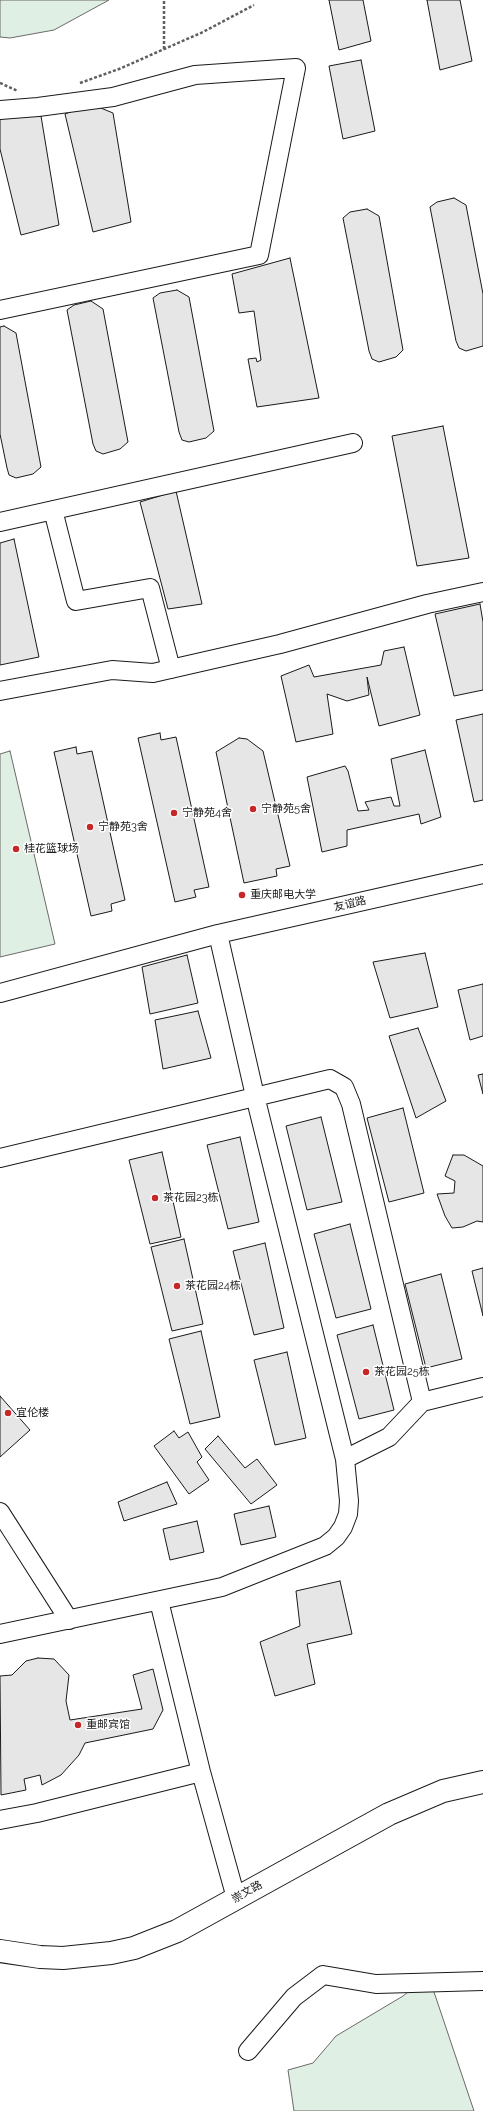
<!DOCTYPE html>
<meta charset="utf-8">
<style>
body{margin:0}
canvas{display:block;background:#fff}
</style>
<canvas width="483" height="2111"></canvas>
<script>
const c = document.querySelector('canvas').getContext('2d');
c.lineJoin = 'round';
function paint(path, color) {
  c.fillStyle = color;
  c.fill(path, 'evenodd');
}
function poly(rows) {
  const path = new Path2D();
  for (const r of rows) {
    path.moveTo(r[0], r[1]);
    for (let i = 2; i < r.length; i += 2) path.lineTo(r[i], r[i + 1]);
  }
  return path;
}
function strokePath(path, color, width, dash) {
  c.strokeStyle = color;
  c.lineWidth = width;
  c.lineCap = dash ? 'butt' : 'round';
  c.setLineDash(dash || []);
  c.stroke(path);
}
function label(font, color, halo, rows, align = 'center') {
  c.font = font + ' Raleway,"Noto Sans SC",sans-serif';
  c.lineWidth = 3;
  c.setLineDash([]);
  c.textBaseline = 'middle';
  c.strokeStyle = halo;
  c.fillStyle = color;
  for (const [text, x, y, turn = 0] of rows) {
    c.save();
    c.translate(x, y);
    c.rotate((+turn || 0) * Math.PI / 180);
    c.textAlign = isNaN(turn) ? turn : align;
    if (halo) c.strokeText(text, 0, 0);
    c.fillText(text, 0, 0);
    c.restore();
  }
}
const green = poly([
 [0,0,109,0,54,30,10,38,0,37,0,0],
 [10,751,55,944,0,957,0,754,10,751],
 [431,1983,474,2111,294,2111,288,2070,313,2063,336,2036,403,1996,412,1989,431,1983]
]);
paint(green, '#e0efe3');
strokePath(green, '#6a6a6a', 1);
const building = poly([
 [329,0,363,0,371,41,339,50,329,0],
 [427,0,460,0,472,61,440,70,427,0],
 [361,60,375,131,343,139,329,66,361,60],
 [91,104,113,113,131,222,93,232,65,114,91,104],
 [20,114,41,116,59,225,21,235,0,149,0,117,20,114],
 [454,198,466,205,483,294,483,346,466,351,459,348,456,341,430,207,437,202,454,198],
 [367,209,379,216,403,350,396,357,379,362,372,359,369,351,343,218,350,212,367,209],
 [290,258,319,398,257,407,248,359,256,358,257,362,261,360,254,311,239,313,232,274,290,258],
 [177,290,189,297,214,431,206,438,189,442,182,440,179,432,153,298,160,293,177,290],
 [91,301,103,309,128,442,120,449,103,454,96,451,93,444,67,310,74,305,91,301],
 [4,326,16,333,41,467,33,474,16,478,9,475,7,468,0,434,0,327,4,326],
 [443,426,469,558,417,566,392,436,443,426],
 [176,491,202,604,168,609,140,502,176,491],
 [14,539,39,657,0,665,0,543,14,539],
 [480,604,483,622,483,690,454,696,435,614,480,604],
 [404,647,420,715,379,726,367,677,369,695,347,701,327,694,333,734,296,742,281,676,309,665,314,677,381,665,384,651,404,647],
 [483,714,483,800,474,802,456,720,483,714],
 [160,733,161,740,176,737,209,887,194,890,196,897,175,902,138,738,160,733],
 [239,738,247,739,263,751,290,866,276,869,277,876,244,883,216,752,239,738],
 [76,747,77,754,92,751,125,900,111,904,112,911,91,916,54,752,76,747],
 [425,750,441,817,421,824,419,814,347,830,347,846,322,852,307,777,345,766,348,771,358,811,369,810,365,802,391,797,394,806,400,806,391,759,425,750],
 [425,953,438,1007,390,1018,373,962,425,953],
 [187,955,198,1003,150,1014,142,967,187,955],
 [483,984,483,1036,470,1040,458,990,483,984],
 [198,1011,211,1058,163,1069,155,1020,198,1011],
 [418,1028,446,1101,416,1118,389,1036,418,1028],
 [483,1074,483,1094,478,1075,483,1074],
 [403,1108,424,1193,389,1202,367,1118,403,1108],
 [321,1117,342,1202,307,1210,286,1126,321,1117],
 [240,1137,259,1222,228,1229,207,1145,240,1137],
 [162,1152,181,1237,150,1244,129,1160,162,1152],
 [453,1155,464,1155,483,1166,483,1222,477,1221,463,1227,452,1228,445,1216,437,1194,454,1193,455,1181,445,1176,453,1155],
 [350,1224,371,1309,336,1318,314,1234,350,1224],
 [184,1239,203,1324,172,1331,151,1247,184,1239],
 [265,1243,284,1328,254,1335,233,1251,265,1243],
 [483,1268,483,1316,472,1271,483,1268],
 [441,1274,462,1359,426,1368,405,1284,441,1274],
 [373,1325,394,1410,359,1419,337,1335,373,1325],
 [201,1331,220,1417,190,1424,169,1339,201,1331],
 [287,1352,306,1438,275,1445,254,1360,287,1352],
 [0,1396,30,1430,0,1457,0,1396],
 [174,1431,179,1438,188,1432,202,1457,197,1462,209,1480,189,1494,154,1446,174,1431],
 [218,1436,245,1468,257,1459,277,1485,251,1504,205,1449,218,1436],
 [167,1482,177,1504,124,1521,118,1502,167,1482],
 [269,1506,276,1537,241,1545,234,1514,269,1506],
 [197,1521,204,1552,170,1560,163,1529,197,1521],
 [340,1581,352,1634,307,1644,315,1684,275,1696,260,1642,300,1626,296,1591,340,1581],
 [38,1658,54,1659,69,1675,66,1701,70,1720,142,1709,133,1675,153,1669,163,1710,153,1729,85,1743,79,1755,61,1775,42,1785,40,1775,24,1779,26,1790,1,1795,0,1676,12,1675,26,1661,38,1658]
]);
paint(building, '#e6e6e6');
strokePath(building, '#1a1a1a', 1);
const minor = poly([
 [0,110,38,107,113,97,195,75,296,68,259,255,0,310],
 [53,510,76,601,150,588,171,669],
 [0,522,353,443],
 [0,691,112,670,153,673,280,644,427,604,483,592],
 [218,934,483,874],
 [0,993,218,934,255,1096,345,1459,349,1501,348,1514,343,1527,336,1537,325,1546,222,1587,0,1634],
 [0,1158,330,1079,344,1087,351,1104,422,1402],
 [345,1459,389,1437,422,1402,483,1387],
 [0,1512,69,1620],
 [159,1601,201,1772,236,1898],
 [0,1820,37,1813,201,1772],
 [248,2051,294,1997,323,1975,376,1984,483,1981]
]);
const major = poly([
 [0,1951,40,1957,63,1958,111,1953,134,1948,177,1931,389,1814,443,1791,483,1782]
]);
strokePath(minor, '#1a1a1a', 20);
strokePath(major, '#1a1a1a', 24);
strokePath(poly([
 [164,49,164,0],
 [0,83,18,91],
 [80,83,119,69,203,32,254,5]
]), '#5f5f5f', 2.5, [3, 2]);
strokePath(minor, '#fff', 18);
strokePath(major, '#fff', 22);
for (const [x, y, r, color] of [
 [253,809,4,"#c62828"],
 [174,813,4,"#c62828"],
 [90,827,4,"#c62828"],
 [16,849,4,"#c62828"],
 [242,895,4,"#c62828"],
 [155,1198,4,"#c62828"],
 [177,1286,4,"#c62828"],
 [366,1372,4,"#c62828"],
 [8,1413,4,"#c62828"],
 [78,1725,4,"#c62828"]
]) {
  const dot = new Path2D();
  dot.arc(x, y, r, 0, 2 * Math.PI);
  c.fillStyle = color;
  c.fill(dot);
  strokePath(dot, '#fff', 1.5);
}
label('11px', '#1a1a1a', '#fff', [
 ["宁静苑5舍",261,809],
 ["宁静苑4舍",182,813],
 ["宁静苑3舍",98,827],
 ["桂花篮球场",24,849],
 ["重庆邮电大学",250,895],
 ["茶花园23栋",163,1198],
 ["茶花园24栋",185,1286],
 ["茶花园25栋",374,1372],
 ["宜伦楼",16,1413],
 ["重邮宾馆",86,1725]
], 'left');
label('11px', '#1a1a1a', '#fff', [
 ["友谊路",350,904,-13],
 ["崇文路",247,1892,-29]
]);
</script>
